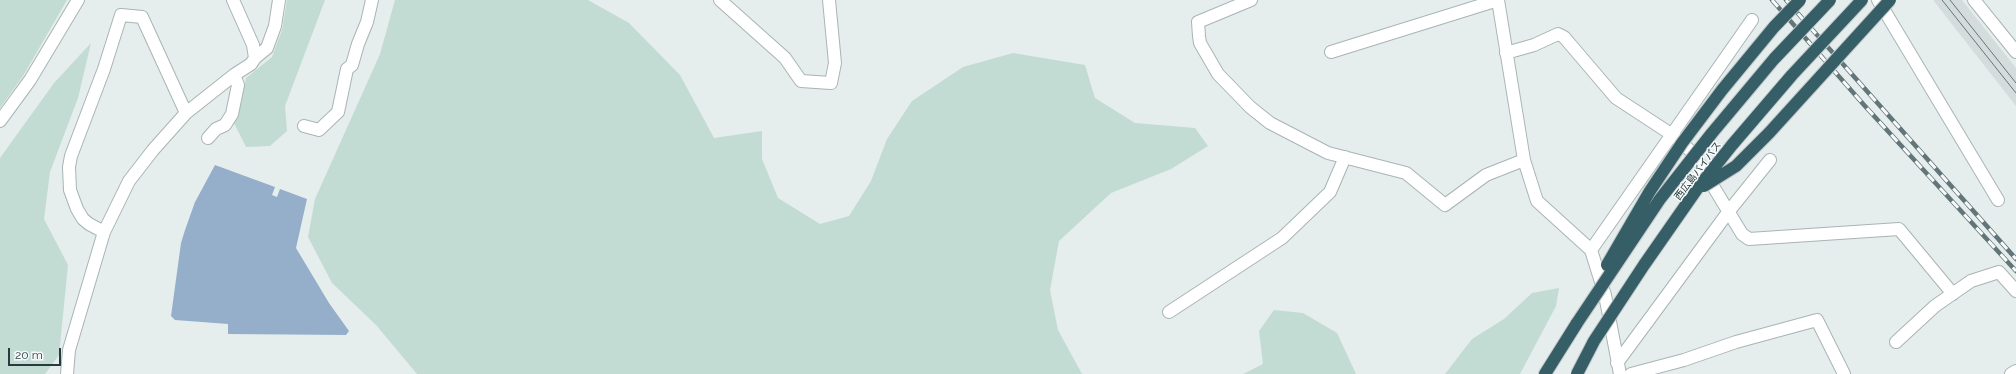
<!DOCTYPE html>
<meta charset="utf-8">
<style>
body{margin:0}
#map{position:relative;width:2016px;height:374px;overflow:hidden;background:#e6eded;font-family:Raleway,sans-serif}
canvas{display:block}
.scale{position:absolute;left:8px;top:348px;width:53px;height:18px;box-sizing:border-box;border:2px solid #273b3e;border-top:0;padding-left:5px;font-size:12px;line-height:14px;white-space:nowrap;color:#273b3e;-webkit-text-stroke:3px #f7fafa;paint-order:stroke}
</style>
<div id="map">
<canvas width="2016" height="374"></canvas>
<div class="scale">20 m</div>
</div>
<script>
const c = document.querySelector('canvas').getContext('2d');
c.lineJoin = 'round';
function paint(path, color) {
  c.fillStyle = color;
  c.fill(path, 'evenodd');
}
function poly(rows) {
  const path = new Path2D();
  for (const r of rows) {
    path.moveTo(r[0], r[1]);
    for (let i = 2; i < r.length; i += 2) path.lineTo(r[i], r[i + 1]);
  }
  return path;
}
function strokePath(path, color, width, dash) {
  c.strokeStyle = color;
  c.lineWidth = width;
  c.lineCap = dash ? 'butt' : 'round';
  c.setLineDash(dash || []);
  c.stroke(path);
}
function label(font, color, halo, rows, align = 'center') {
  c.font = font + ' Raleway,"Noto Sans JP",sans-serif';
  c.lineWidth = 3;
  c.setLineDash([]);
  c.textBaseline = 'middle';
  c.strokeStyle = halo;
  c.fillStyle = color;
  for (const [text, x, y, turn = 0] of rows) {
    c.save();
    c.translate(x, y);
    c.rotate((+turn || 0) * Math.PI / 180);
    c.textAlign = isNaN(turn) ? turn : align;
    if (halo) c.strokeText(text, 0, 0);
    c.fillText(text, 0, 0);
    c.restore();
  }
}
paint(poly([
 [1933,0,1962,0,2016,68,2016,106]
]), '#d5dddc');
paint(poly([
 [0,0,67,0,23,76,0,108],
 [287,0,325,0,285,106,287,131,270,146,246,147,234,123,240,108,246,78,272,57,282,30],
 [395,0,588,0,629,23,680,75,714,138,762,131,762,159,778,198,820,224,849,216,871,181,887,139,912,101,963,67,1013,53,1085,65,1095,98,1135,123,1195,128,1208,146,1171,169,1111,193,1059,241,1050,290,1058,330,1082,374,417,374,376,325,332,283,308,237,315,199,380,54],
 [91,43,78,98,50,172,44,219,68,265,59,355,45,374,0,374,0,158,54,83],
 [1559,288,1556,306,1520,374,1445,374,1472,339,1504,319,1532,293],
 [1274,310,1303,313,1337,333,1356,374,1243,374,1263,364,1259,331]
]), '#c2dcd3');
paint(poly([
 [215,165,275,187,272,195,277,197,280,189,307,199,296,248,329,303,349,331,346,335,228,334,228,324,175,320,171,316,181,243,185,230,195,202]
]), '#95afcb');
const minor = poly([
 [720,0,785,58,801,81,831,83,835,63,829,0],
 [1251,0,1198,22,1199,36,1200,43,1218,74,1250,107,1270,123,1328,153,1406,173,1445,205,1486,175,1524,160],
 [1498,0,1524,160,1537,201,1591,250,1605,295,1620,374],
 [1878,0,1998,200],
 [1974,0,2016,52],
 [1331,52,1498,0],
 [1506,53,1534,45,1558,34,1564,37,1616,98,1671,134,1693,153,1742,234,1749,239,1899,229,1953,294],
 [255,58,267,48,275,26,279,0],
 [0,121,30,80,78,0],
 [304,126,319,130,338,112,347,69,352,65,358,44,367,22,372,0],
 [208,138,216,129,225,125,232,114,238,85,234,75],
 [104,232,89,224,83,219,77,209,70,190,69,167,71,156,104,69,121,15,142,17,186,113],
 [1591,250,1752,20],
 [1169,312,1282,238,1330,192,1345,157],
 [1896,342,1935,306,1971,281,1999,272,2016,291],
 [1617,363,1729,211,1770,160],
 [67,374,69,350,104,232,129,181,153,150,186,113,234,75,251,64,255,58,253,45,233,0],
 [1631,374,1684,360,1736,342,1817,320,1844,374],
 [2011,374,2016,371]
]);
const highway = poly([
 [1545,374,1577,323]
]);
strokePath(minor, '#a9b4b5', 14);
strokePath(highway, '#c3c8c9', 14);
strokePath(minor, '#fff', 12);
strokePath(highway, '#365e67', 12);
strokePath(poly([
 [1942,0,2016,93],
 [1950,0,2016,83]
]), '#627679', 1);
const rail = poly([
 [1772,0,1864,105,2016,271],
 [1786,0,2016,259]
]);
strokePath(rail, '#627679', 4.5);
strokePath(rail, '#f7fafa', 3, [9]);
const highwayBridge = poly([
 [1704,186,1736,166,1769,133,1890,0],
 [1607,265,1650,191,1682,143,1722,90,1774,27,1800,0],
 [1577,323,1660,199,1712,133,1774,59,1830,0],
 [1577,374,1594,341,1644,265,1697,189,1732,145,1792,75,1862,0]
]);
strokePath(highwayBridge, '#c3c8c9', 14, []);
strokePath(highwayBridge, '#365e67', 12);
label('10px', '#273b3e', '#f7fafa', [
 ["西広島バイパス",1698,171,-53]
]);
</script>
